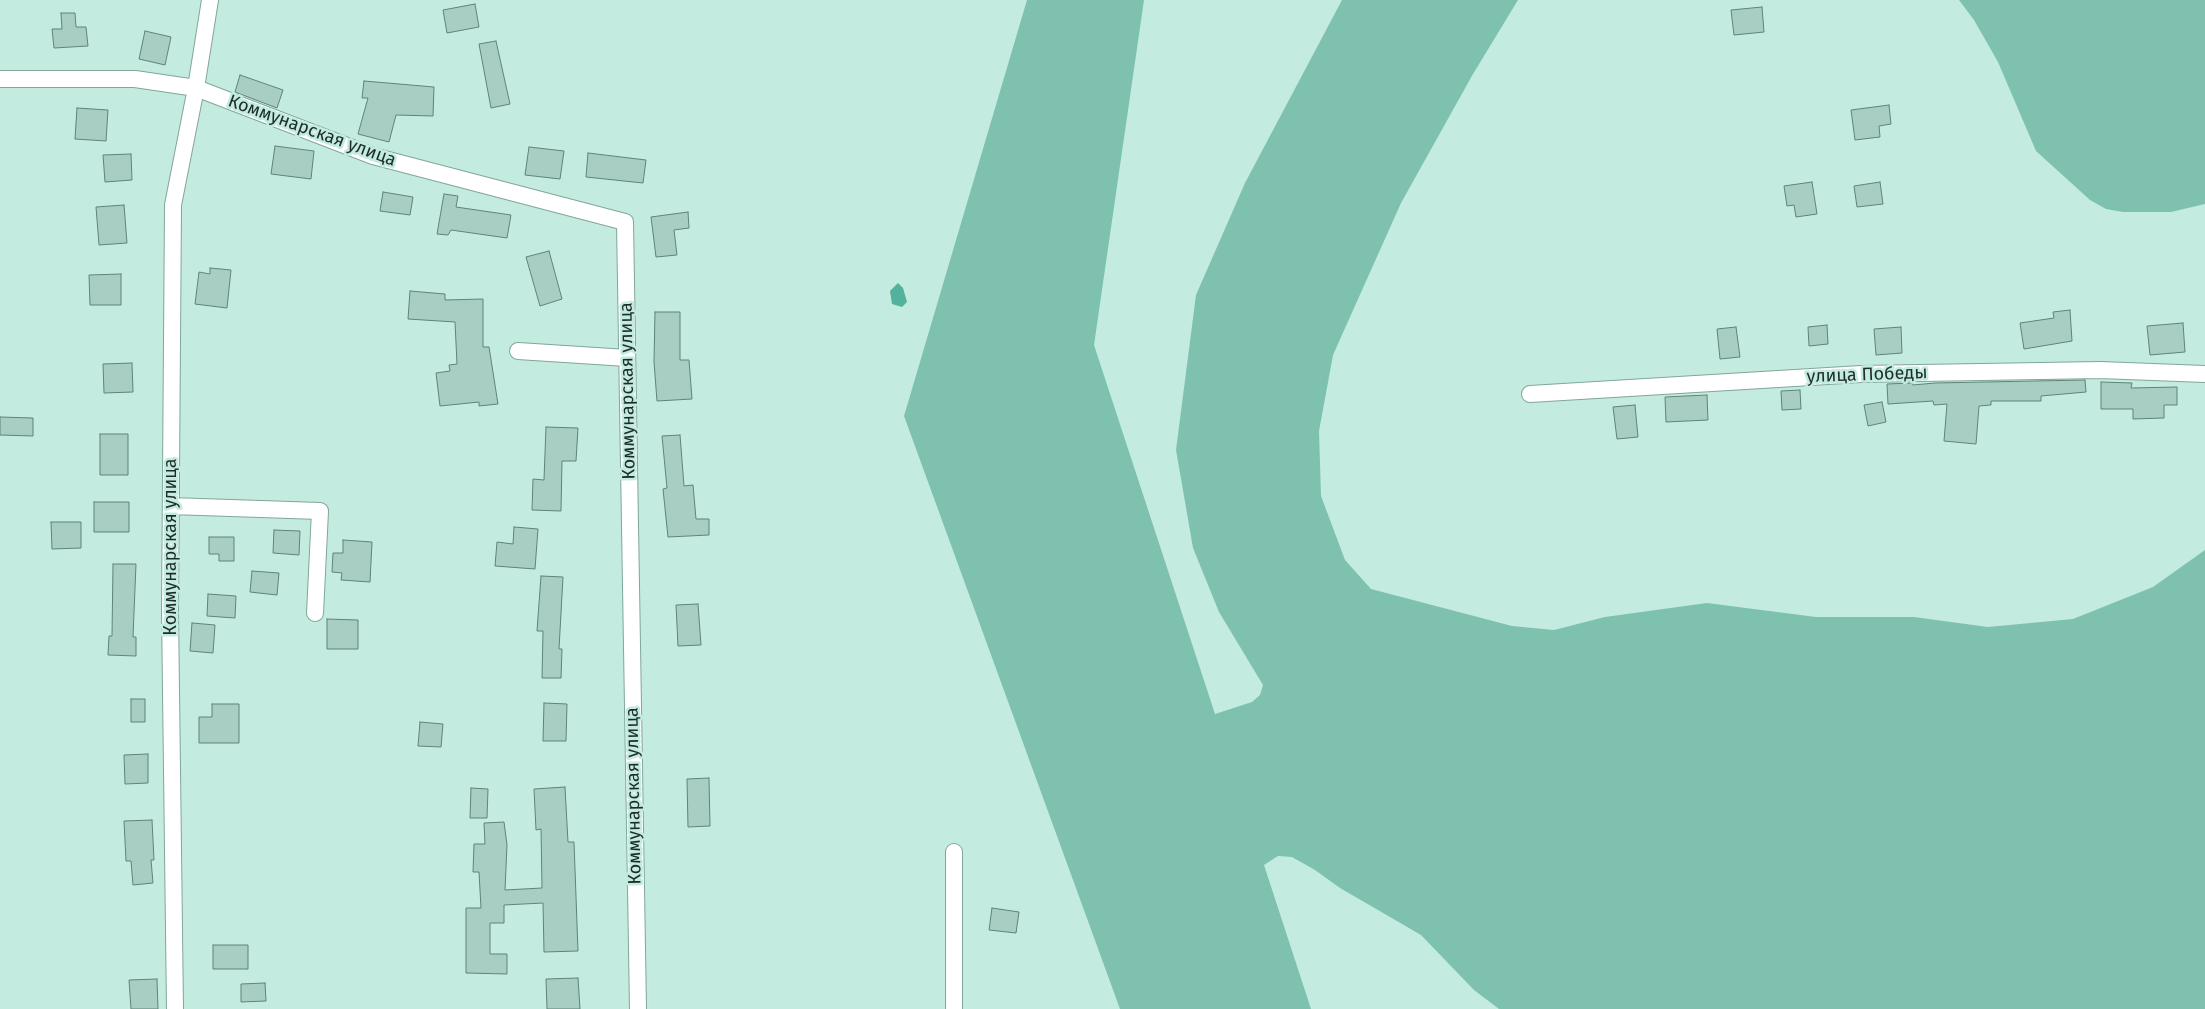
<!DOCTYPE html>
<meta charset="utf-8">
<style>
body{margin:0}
canvas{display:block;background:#c4ebe0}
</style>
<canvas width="2205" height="1009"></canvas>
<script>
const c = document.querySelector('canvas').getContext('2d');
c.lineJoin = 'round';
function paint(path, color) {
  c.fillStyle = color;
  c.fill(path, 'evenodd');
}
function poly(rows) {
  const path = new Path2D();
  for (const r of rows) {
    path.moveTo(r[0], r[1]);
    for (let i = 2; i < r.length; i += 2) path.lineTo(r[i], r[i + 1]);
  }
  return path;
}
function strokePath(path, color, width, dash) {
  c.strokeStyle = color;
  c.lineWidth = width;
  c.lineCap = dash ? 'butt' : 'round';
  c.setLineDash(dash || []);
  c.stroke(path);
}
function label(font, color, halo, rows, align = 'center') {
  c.font = font + ' "Fira Sans",sans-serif';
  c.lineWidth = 5;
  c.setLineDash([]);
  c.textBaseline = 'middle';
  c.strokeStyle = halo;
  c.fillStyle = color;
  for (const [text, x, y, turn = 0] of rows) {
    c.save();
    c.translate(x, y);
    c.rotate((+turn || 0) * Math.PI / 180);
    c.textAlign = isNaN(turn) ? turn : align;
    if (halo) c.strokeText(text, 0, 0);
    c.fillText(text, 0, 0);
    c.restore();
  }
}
paint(poly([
 [1027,0,1144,0,1094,345,1215,714,1252,702,1260,695,1263,685,1219,612,1193,548,1176,450,1196,295,1245,183,1342,0,1518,0,1473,74,1401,203,1333,355,1319,431,1321,496,1345,560,1371,589,1512,626,1554,630,1605,617,1707,603,1816,617,1914,617,1988,627,2073,619,2153,587,2205,550,2205,1009,1499,1009,1474,990,1421,935,1340,888,1315,870,1292,857,1278,856,1264,865,1311,1009,1120,1009,904,416],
 [1959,0,2205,0,2205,204,2171,212,2123,212,2106,209,2090,200,2036,151,1998,62,1974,20]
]), '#7ec1af');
paint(poly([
 [898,283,903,288,907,302,902,307,892,304,890,291]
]), '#52b29b');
const building = poly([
 [475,4,479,27,447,33,443,10,475,4],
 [1762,7,1764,32,1734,35,1731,10,1762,7],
 [61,13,75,13,76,27,86,27,88,46,54,48,52,29,62,29,61,13],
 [145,31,171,37,165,65,139,59,145,31],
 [496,41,510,104,491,108,479,44,496,41],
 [240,75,283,90,277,108,235,92,240,75],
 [364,81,434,87,433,116,396,115,389,142,358,134,368,98,362,98,364,81],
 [1889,105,1891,124,1879,126,1880,137,1855,140,1851,110,1889,105],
 [77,108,108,110,106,141,75,139,77,108],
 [275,146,314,151,311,179,271,174,275,146],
 [529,147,564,151,560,179,525,175,529,147],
 [588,153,646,160,643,183,586,177,588,153],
 [131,154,132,180,105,182,103,155,131,154],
 [1812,182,1817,214,1796,217,1794,205,1787,206,1784,186,1812,182],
 [1880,182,1883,204,1857,207,1854,186,1880,182],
 [383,192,413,197,410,215,380,211,383,192],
 [444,194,458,196,456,207,511,215,507,238,451,230,448,235,437,234,444,194],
 [124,205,127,243,99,245,96,207,124,205],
 [688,212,689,228,674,230,677,255,656,257,651,217,688,212],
 [549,251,562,299,540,306,526,257,549,251],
 [210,268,231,270,227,308,195,304,199,272,210,274,210,268],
 [121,274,121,305,90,305,89,275,121,274],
 [410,291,445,294,445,300,483,299,483,347,489,347,498,404,479,406,479,402,440,406,436,373,450,371,449,365,457,364,455,322,408,319,410,291],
 [2070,310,2072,341,2024,349,2020,323,2054,318,2053,312,2070,310],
 [655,312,680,312,680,360,689,360,692,399,657,401,654,362,655,312],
 [2183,323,2185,352,2150,355,2147,326,2183,323],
 [1827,325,1828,344,1809,346,1808,327,1827,325],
 [1736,327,1740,357,1720,359,1717,329,1736,327],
 [1901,327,1902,353,1876,355,1874,329,1901,327],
 [132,363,133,392,104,393,103,364,132,363],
 [2085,380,2086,392,2041,396,2041,401,1991,401,1991,405,1979,406,1976,444,1944,441,1947,404,1934,405,1933,401,1888,404,1887,384,1912,383,1913,385,1935,383,2085,380],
 [2101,382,2132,383,2131,388,2177,387,2177,405,2164,405,2164,418,2133,419,2133,409,2101,409,2101,382],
 [1800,390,1801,409,1782,410,1781,391,1800,390],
 [1707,395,1708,420,1666,422,1665,397,1707,395],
 [1882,402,1886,422,1868,426,1864,405,1882,402],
 [1635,405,1638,437,1617,439,1613,407,1635,405],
 [0,417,33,418,33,436,0,435,0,417],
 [546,427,578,428,576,461,562,461,561,511,532,510,533,479,544,480,546,427],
 [100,434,128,434,128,475,100,475,100,434],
 [680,435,684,486,693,485,696,519,709,519,709,535,668,537,663,489,667,488,662,436,680,435],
 [94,502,129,502,129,532,94,532,94,502],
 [51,522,81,522,81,548,52,549,51,522],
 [514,527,538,529,535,569,495,566,497,542,513,544,514,527],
 [274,530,300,531,299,555,273,553,274,530],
 [209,537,234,537,234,561,219,561,219,554,209,554,209,537],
 [343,540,372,542,370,582,341,580,342,573,332,572,333,553,343,553,343,540],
 [113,564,136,564,133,637,136,637,136,656,108,655,109,636,112,636,113,564],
 [252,571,279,573,277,595,250,592,252,571],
 [541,576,563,577,559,649,562,649,561,678,542,678,543,631,537,631,541,576],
 [208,594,236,596,235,618,207,616,208,594],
 [698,604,701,645,678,646,676,605,698,604],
 [327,619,358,620,358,649,327,649,327,619],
 [192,623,215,625,213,653,190,651,192,623],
 [131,699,145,699,145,722,131,722,131,699],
 [544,703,567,704,566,741,543,741,544,703],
 [212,704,239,704,239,743,199,743,199,717,212,717,212,704],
 [420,722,443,724,441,747,418,746,420,722],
 [148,754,148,783,125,784,124,755,148,754],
 [709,778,710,826,688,827,687,779,709,778],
 [565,787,568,842,574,842,578,951,544,952,543,903,504,905,504,923,490,923,490,954,507,954,507,974,466,973,466,908,481,908,479,872,473,872,474,844,485,844,484,823,504,822,507,845,505,890,542,888,541,829,536,830,534,789,565,787],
 [471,788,488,789,487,818,470,818,471,788],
 [152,820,154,860,151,860,153,883,133,885,131,861,126,861,124,821,152,820],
 [992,908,1019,912,1016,933,989,930,992,908],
 [213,945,248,945,248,969,213,969,213,945],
 [578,978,580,1009,547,1009,546,979,578,978],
 [157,979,158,1009,131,1009,129,980,157,979],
 [265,983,266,1001,241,1002,241,984,265,983]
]);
paint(building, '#a8cec3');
strokePath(building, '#5f8379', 1);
const street = poly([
 [0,79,135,79,196,88,373,156,625,222,638,1009],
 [518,351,627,358],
 [1530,394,1861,374,2100,370,2205,374],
 [171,506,320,511,315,613],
 [175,1009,170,611,173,205,196,88,210,0],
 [954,1009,954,852]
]);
strokePath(street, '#81a69c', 18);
strokePath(street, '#fff', 16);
label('18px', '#1d2c28', '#c4ebe0', [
 ["Коммунарская улица",312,131,20],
 ["улица Победы",1867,375,-2],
 ["Коммунарская улица",628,391,-91],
 ["Коммунарская улица",171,547,-90],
 ["Коммунарская улица",634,796,-91]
]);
</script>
